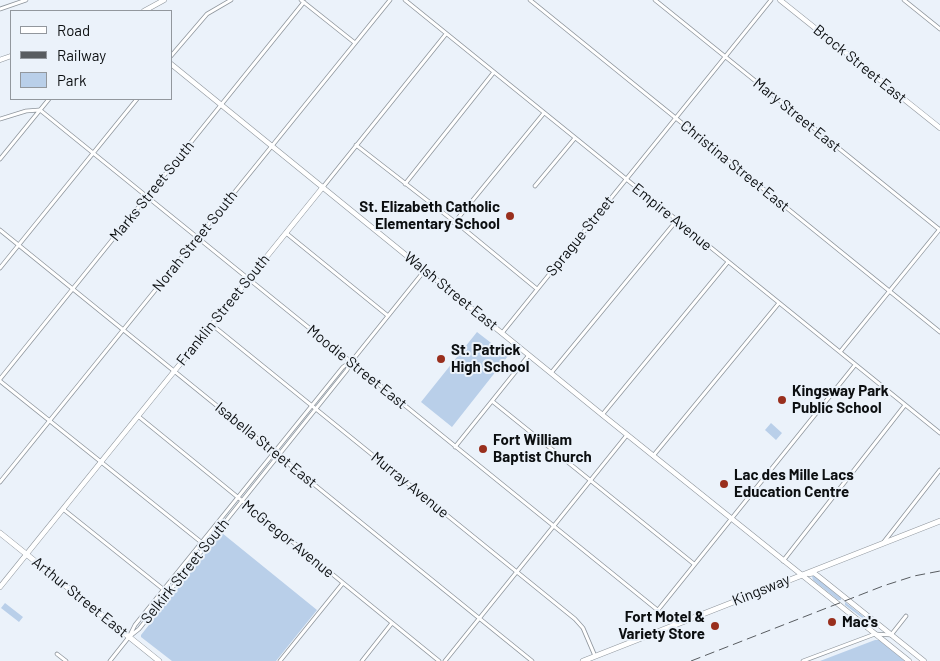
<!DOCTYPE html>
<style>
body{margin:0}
#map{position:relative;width:940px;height:661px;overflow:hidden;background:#ebf2fa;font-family:Barlow,sans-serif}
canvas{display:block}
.legend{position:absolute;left:10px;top:10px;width:162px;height:90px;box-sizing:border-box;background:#ebf2fa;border:1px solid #92979d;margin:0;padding:6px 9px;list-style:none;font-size:15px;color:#0c0f11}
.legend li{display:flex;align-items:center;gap:10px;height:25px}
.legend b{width:25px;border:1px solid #92979d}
</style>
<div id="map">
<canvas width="940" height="661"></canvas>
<ul class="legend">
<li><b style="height:6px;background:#fff"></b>Road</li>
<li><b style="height:6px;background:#585c60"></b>Railway</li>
<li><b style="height:14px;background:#b9cfe9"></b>Park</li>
</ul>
</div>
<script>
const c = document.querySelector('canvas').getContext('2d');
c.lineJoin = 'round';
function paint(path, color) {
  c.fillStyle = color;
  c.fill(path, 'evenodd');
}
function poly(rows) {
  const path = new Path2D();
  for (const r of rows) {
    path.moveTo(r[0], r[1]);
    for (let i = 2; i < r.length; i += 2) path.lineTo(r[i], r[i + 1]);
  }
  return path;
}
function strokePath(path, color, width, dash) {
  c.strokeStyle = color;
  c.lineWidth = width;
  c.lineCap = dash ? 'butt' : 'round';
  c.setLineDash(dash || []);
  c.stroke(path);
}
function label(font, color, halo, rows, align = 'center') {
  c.font = font + ' Barlow,sans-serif';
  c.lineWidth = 4;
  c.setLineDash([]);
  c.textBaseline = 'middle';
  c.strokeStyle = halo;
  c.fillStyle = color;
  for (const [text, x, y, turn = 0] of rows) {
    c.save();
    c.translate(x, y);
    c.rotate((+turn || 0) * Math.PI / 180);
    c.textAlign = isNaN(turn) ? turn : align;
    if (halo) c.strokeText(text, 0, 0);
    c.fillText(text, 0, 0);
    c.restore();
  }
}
paint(poly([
 [477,332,508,356,452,427,421,402],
 [771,423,782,433,776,440,765,430],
 [222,533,317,610,276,661,172,661,141,637,141,635],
 [812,576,815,576,841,598,841,600,838,600,813,580],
 [845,602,873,624,873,626,845,605],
 [5,603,23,617,19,622,1,608],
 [875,640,879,640,905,661,820,661]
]), '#b9cfe9');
const minor = poly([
 [301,0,355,43],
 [405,0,940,433],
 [530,0,940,332],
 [655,0,940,230],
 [904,0,940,29],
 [0,9,26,0],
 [171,56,207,14,231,0],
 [40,110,676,625],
 [0,119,26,111,39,110],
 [356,145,464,229,537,289],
 [0,159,49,99],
 [405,184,494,72],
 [535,186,575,138],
 [323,187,446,34],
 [454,223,544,113],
 [0,230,532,661],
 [286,233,387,315],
 [0,268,137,99],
 [211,324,575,619,583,628,595,656],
 [502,333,771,0],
 [840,352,940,229],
 [551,373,677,220],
 [0,379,304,2],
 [0,381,206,546],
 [492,401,694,564],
 [602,415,728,262],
 [138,416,439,661],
 [455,447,529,355],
 [653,456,779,303],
 [0,482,390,0],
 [63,509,168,593],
 [883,543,940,470],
 [783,561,905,405],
 [658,610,855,365],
 [129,637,139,629,168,593,347,370,351,362,425,270],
 [57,654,66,661],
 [110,661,129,637,135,625,343,367,350,362],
 [280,661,343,583],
 [362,661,392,623],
 [445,661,627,435],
 [803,661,875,634,891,635,906,616]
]);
const tertiary = poly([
 [780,0,940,128],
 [144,11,164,0],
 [0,60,11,56],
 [171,64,605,417,909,661],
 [809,574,814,573,818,576,924,661],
 [0,587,323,187]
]);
const secondary = poly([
 [0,533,159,661],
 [583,661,940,521]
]);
strokePath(minor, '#8e959c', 4.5);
strokePath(tertiary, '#8e959c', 5.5);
strokePath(secondary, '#8e959c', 6);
strokePath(minor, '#fff', 3);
strokePath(tertiary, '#fff', 4.5);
strokePath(secondary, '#fff', 5);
strokePath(poly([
 [691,661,883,586,914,576,940,571]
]), '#585c60', 1, [10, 5]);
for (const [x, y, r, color] of [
 [510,216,5,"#992f1d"],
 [441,359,5,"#992f1d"],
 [782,400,5,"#992f1d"],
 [483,449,5,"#992f1d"],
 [724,484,5,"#992f1d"],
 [832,622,5,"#992f1d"],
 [715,626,5,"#992f1d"]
]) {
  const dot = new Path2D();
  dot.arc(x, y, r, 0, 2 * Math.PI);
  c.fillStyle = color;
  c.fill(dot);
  strokePath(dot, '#ebf2fa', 2);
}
label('15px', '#0c0f11', '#ebf2fa', [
 ["Brock Street East",860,64,39],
 ["Mary Street East",797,115,39],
 ["Christina Street East",735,166,39],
 ["Marks Street South",152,191,-51],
 ["Empire Avenue",672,217,39],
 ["Sprague Street",580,236,-51],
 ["Norah Street South",195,241,-51],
 ["Walsh Street East",451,291,39],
 ["Franklin Street South",223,310,-51],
 ["Moodie Street East",357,367,39],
 ["Isabella Street East",266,445,39],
 ["Murray Avenue",410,485,39],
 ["McGregor Avenue",288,539,39],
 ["Selkirk Street South",185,571,-51],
 ["Kingsway",761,590,-22],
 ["Arthur Street East",80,597,39]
]);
label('bold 15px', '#0c0f11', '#ebf2fa', [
 ["St. Elizabeth Catholic",500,207,"right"],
 ["Elementary School",500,224,"right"],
 ["St. Patrick",451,350],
 ["High School",451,367],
 ["Kingsway Park",792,391],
 ["Public School",792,408],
 ["Fort William",493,440],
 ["Baptist Church",493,457],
 ["Lac des Mille Lacs",734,475],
 ["Education Centre",734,492],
 ["Fort Motel &",705,617,"right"],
 ["Variety Store",705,634,"right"],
 ["Mac's",842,622]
], 'left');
</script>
